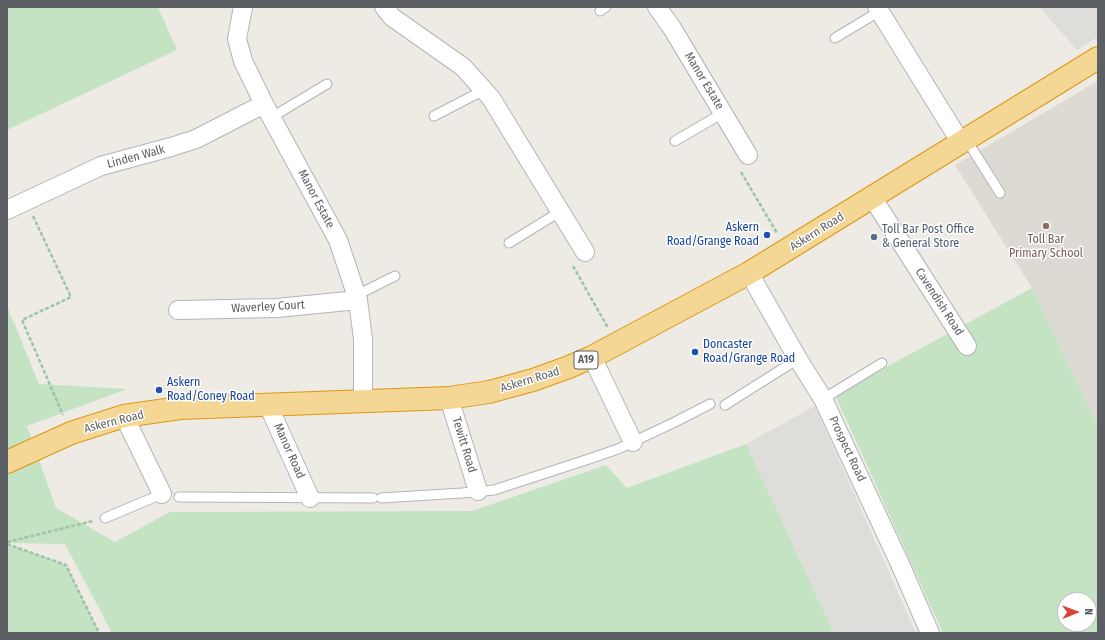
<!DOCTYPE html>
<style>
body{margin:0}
#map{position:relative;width:1105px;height:640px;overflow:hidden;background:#edebe4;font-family:"Fira Sans Condensed",sans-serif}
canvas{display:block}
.frame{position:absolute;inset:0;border:8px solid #5c6064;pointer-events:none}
.north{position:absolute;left:1057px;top:592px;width:40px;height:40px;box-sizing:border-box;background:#fff;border:1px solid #bebfc1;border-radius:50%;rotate:89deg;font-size:11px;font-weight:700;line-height:16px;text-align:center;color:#5c6064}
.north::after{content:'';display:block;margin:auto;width:14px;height:18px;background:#da433e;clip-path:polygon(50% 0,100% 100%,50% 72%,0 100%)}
</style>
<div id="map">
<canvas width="1105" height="640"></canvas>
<div class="frame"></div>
<div class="north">N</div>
</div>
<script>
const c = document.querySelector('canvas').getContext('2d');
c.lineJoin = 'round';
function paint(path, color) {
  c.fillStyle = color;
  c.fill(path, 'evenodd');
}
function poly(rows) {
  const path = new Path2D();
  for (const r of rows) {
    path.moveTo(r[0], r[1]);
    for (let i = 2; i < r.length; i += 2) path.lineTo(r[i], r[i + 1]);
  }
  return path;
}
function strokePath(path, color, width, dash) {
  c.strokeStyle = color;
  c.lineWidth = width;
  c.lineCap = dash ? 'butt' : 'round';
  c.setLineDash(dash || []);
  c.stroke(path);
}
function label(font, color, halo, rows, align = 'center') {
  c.font = font + ' "Fira Sans Condensed",sans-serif';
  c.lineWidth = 3;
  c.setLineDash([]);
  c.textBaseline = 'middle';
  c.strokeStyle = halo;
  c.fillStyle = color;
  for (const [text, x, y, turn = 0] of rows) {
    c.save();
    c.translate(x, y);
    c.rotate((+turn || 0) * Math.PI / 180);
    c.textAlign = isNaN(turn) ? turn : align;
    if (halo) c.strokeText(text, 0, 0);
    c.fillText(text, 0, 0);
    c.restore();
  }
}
paint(poly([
 [1039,7,1098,7,1098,37,1077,50],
 [815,406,916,633,834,633,746,444]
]), '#dfddd9');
paint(poly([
 [1098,81,1098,426,1032,288,955,165]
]), '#dddad3');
paint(poly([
 [7,7,158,7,177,50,7,130],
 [1032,288,1098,426,1098,633,943,633,835,395],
 [1065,600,1089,600,1089,624,1065,624],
 [7,306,39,384,127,389,27,426,56,508,115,542,170,512,472,511,606,465,627,488,746,444,834,633,112,633,65,544,7,543],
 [7,544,66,565,99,633,7,633]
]), '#c4e3c3');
const lane = poly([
 [600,11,606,7],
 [835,38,880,11],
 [434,116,484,90],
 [272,117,327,84],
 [966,139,1000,193],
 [675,141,723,113],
 [509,243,561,211],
 [357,295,395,276],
 [823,399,882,363],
 [725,405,798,359],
 [179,497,373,498],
 [381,498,462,493,494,490,592,458,618,449,675,422,710,404],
 [105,518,162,494]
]);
const street = poly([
 [243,7,237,39,243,61,264,104,338,240,358,300,363,339,363,401],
 [384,7,392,17,463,67,491,98,585,252],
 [657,7,672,28,748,155],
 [877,7,961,143],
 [872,197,967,346],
 [7,210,101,166,171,147,196,139,264,104],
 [749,273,798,359,823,399,900,564,930,633],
 [178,310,277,308,358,300],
 [592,357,633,442],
 [449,398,478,491],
 [268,405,310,498],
 [124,416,162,494]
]);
const highway = poly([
 [7,462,71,433,124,416,180,408,449,398,489,392,533,380,569,367,592,357,749,273,1098,58]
]);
strokePath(lane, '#b2b5b8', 11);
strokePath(street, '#b2b5b8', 20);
strokePath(highway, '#de9614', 24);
strokePath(poly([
 [741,172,777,233],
 [33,216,71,297,22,320,63,415],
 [573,266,608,328],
 [7,542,93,521],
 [7,544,66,565,99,633]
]), '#9cc4a6', 2.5, [4, 2]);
strokePath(lane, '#fff', 9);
strokePath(street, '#fff', 18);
strokePath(highway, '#f4d795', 22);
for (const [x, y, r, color] of [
 [1046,226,4,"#8d6e63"],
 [767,235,4,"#1a4fb4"],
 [874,237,4,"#5c6f8a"],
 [695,352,4,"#1a4fb4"],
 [159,390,4,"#1a4fb4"]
]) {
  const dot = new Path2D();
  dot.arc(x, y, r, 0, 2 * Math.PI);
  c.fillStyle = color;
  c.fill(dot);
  strokePath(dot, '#fff', 1.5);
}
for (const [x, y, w] of [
 [586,360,24]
]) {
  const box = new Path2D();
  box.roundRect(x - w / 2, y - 9, w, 18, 3);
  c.fillStyle = '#fff';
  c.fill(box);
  strokePath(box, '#5c6064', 1);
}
label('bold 11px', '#5c6064', null, [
 ["A19",586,360]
]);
label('12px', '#5c6064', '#fff', [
 ["Manor Estate",704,81,59],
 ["Linden Walk",136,157,-15],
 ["Manor Estate",316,199,62],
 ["Askern Road",817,232,-32],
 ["Cavendish Road",939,302,57],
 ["Waverley Court",268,307,-3],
 ["Askern Road",530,380,-17],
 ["Askern Road",114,422,-14],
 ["Tewitt Road",464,445,73],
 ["Prospect Road",847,449,65],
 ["Manor Road",289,451,66]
]);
label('12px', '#164399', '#fff', [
 ["Askern",759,228,"right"],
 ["Road/Grange Road",759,242,"right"],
 ["Doncaster",703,345],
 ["Road/Grange Road",703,359],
 ["Askern",167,383],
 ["Road/Coney Road",167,397]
], 'left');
label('12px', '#4e5e75', '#fff', [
 ["Toll Bar Post Office",882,230],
 ["& General Store",882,244]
], 'left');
label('12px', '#785e54', '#fff', [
 ["Toll Bar",1046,240],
 ["Primary School",1046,254]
]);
</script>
